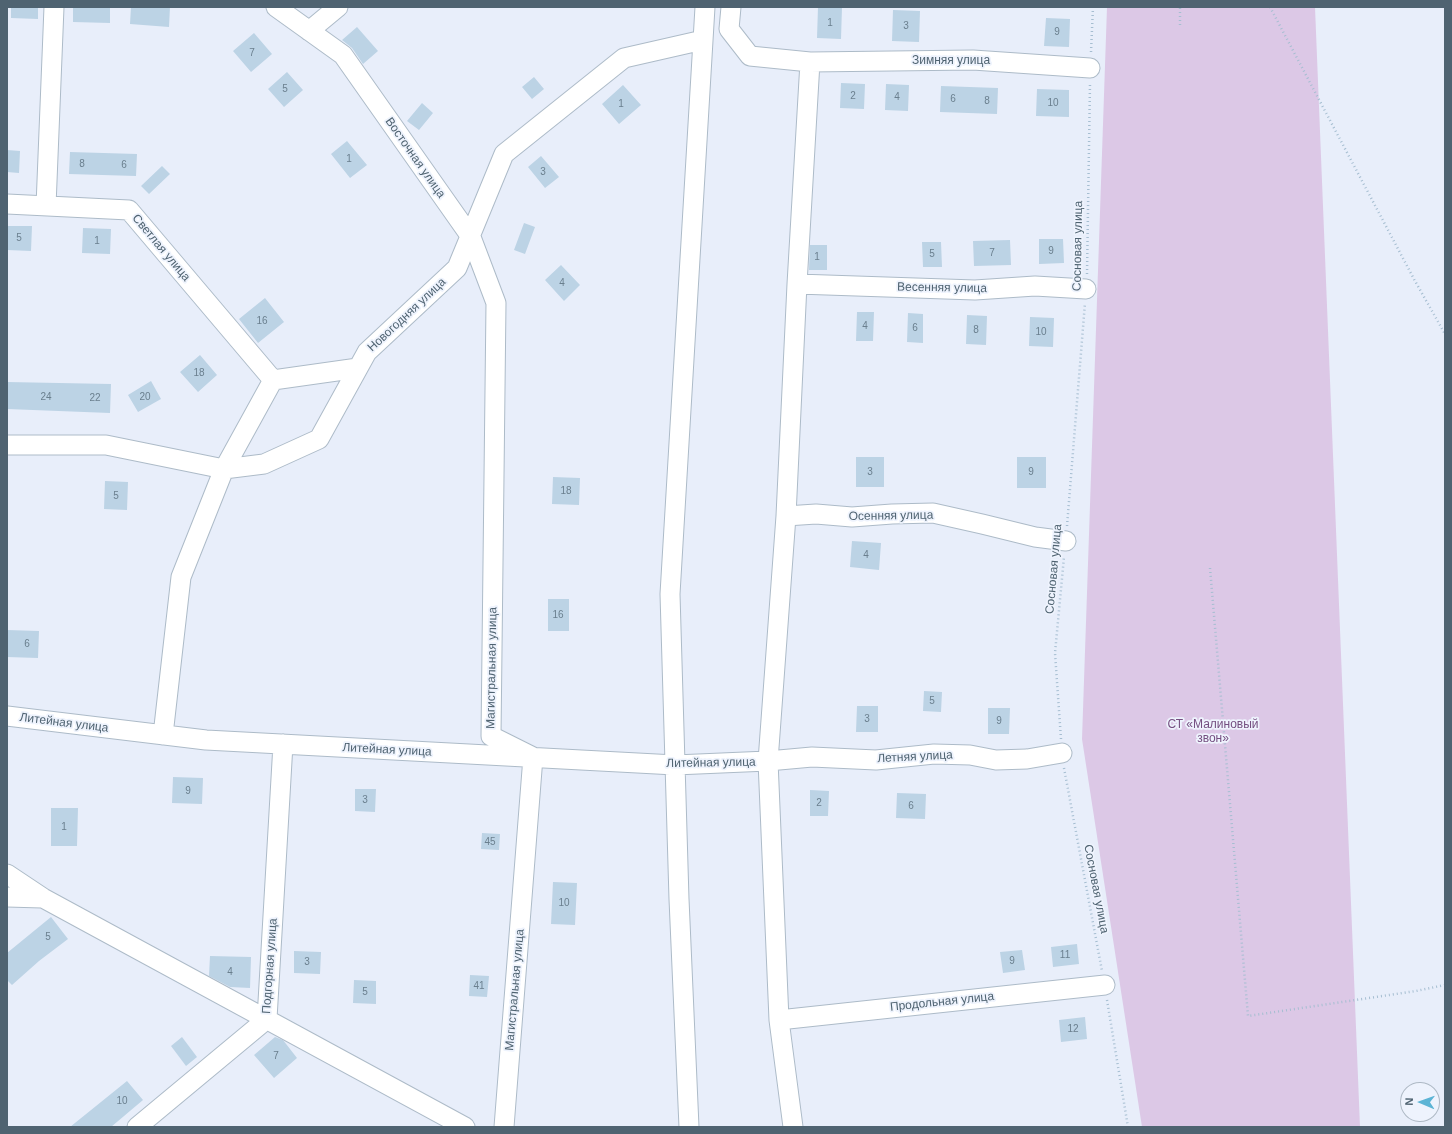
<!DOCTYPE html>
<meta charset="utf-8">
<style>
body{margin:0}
#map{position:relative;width:1452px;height:1134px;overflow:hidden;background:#e8eefa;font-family:Arial,sans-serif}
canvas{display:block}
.frame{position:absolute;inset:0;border:8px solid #4f6371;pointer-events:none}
.north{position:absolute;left:1400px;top:1082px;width:40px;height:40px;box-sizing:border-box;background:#eef3fd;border:1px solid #aeb9c5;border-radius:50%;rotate:272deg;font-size:11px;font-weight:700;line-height:16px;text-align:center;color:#4f6371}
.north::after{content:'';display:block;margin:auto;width:14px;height:18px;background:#5cb4d5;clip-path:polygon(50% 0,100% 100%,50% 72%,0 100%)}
</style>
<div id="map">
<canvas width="1452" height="1134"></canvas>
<div class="frame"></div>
<div class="north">N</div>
</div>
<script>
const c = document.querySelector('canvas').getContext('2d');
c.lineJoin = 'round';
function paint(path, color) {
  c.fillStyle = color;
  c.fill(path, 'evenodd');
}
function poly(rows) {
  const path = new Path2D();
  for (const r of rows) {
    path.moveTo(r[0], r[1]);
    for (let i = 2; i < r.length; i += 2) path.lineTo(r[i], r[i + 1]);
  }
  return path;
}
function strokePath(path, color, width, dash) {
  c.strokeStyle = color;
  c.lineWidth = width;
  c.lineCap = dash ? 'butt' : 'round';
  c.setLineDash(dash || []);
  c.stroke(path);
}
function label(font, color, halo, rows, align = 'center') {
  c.font = font + ' Arial,sans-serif';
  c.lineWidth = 3.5;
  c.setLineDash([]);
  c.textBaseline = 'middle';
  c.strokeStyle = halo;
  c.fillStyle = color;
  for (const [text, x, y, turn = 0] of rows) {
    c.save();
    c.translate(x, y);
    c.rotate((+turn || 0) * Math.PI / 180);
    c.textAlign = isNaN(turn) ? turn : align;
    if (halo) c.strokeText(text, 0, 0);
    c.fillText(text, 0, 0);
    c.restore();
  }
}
paint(poly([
 [1107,7,1315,7,1360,1127,1142,1127,1082,739]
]), '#dcc8e6');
paint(poly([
 [11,7,38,7,38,19,11,18],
 [73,7,110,7,110,23,73,22],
 [131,7,170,7,169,27,130,24],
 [818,7,842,7,841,39,817,38],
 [893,10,920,11,919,42,892,41],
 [1046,18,1070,19,1069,47,1044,46],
 [357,27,378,51,363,64,352,48,342,40],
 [254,33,272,54,251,72,233,51],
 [287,72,303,90,284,107,268,89],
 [534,77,544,89,532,99,522,87],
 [841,83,865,84,864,109,840,108],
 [886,84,909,85,908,111,885,110],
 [623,85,641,105,619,124,602,104],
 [941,86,998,88,997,114,940,112],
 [1037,89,1069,90,1069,117,1036,116],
 [422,103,433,113,419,130,407,121],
 [347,141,367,165,350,178,331,154],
 [7,150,20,151,19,173,7,172],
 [70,152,137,154,136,176,69,174],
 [541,156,559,177,545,188,528,167],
 [162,166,170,174,149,194,141,186],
 [524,223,535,227,525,254,514,250],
 [7,226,32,226,31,251,7,250],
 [83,228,111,229,110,254,82,253],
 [1039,239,1063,239,1064,263,1039,264],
 [1010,240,1011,265,974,266,973,241],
 [922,242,941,242,942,267,923,267],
 [810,245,827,245,827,270,809,270],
 [561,265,580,285,564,301,545,280],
 [265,298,284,322,258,343,239,319],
 [857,312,874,312,873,341,856,341],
 [908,313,923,314,923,343,907,342],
 [967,315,987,316,986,345,966,344],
 [1030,317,1054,318,1053,347,1029,346],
 [200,355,217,375,198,392,180,372],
 [151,381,161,399,138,412,128,395],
 [7,382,111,384,110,413,7,409],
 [856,457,884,457,884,487,856,487],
 [1017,457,1046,457,1046,488,1017,488],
 [553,477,580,478,579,505,552,504],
 [105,481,128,482,127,510,104,509],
 [852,541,881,543,879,570,850,567],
 [548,599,569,599,569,631,548,631],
 [7,630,39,631,38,658,7,657],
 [924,691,942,692,941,712,923,711],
 [857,706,878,706,878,732,856,732],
 [988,708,1010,708,1009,734,988,734],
 [173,777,203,778,202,804,172,803],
 [355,789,376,789,375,812,355,811],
 [810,790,829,791,828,816,810,816],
 [897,793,926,794,925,819,896,818],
 [51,808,78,808,77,846,51,846],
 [482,833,500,834,499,850,481,849],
 [553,882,577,883,575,925,551,924],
 [51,917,68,939,39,961,12,985,7,980,7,953],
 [1077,944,1079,964,1053,967,1051,947],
 [1022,950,1025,970,1003,973,1000,952],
 [294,951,321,952,320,974,294,973],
 [210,956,251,957,250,988,230,987,209,976],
 [470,975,489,976,487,997,469,996],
 [354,980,376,981,376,1004,353,1003],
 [1085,1017,1087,1039,1061,1042,1059,1020],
 [182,1037,197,1057,186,1066,171,1046],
 [275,1037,283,1040,297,1058,274,1078,254,1055],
 [127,1081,143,1100,111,1127,70,1127]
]), '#bcd3e5');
const minor = poly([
 [276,7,343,55,471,237,496,303,491,736,533,757,504,1127],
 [731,7,729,29,750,56,810,62,797,284,786,516,768,761,779,1020,793,1127],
 [309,31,338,7],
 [810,62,973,60,1090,68],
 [7,204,129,210,273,380],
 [46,206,54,7],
 [797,284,975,290,1035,286,1086,289],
 [7,445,106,445,224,469,264,464,319,439,367,352,457,268,504,154,624,58,703,40],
 [786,516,816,514,852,517,892,514,933,513,982,524,1035,537,1066,541],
 [7,716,206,740,675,765,768,761,812,757,876,760,934,754,970,755,996,760,1027,759,1062,753],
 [163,735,181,577,224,469,273,380,358,368],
 [7,874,43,898,465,1127],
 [7,897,42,898],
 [779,1020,1105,985],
 [137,1127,267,1019,283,744],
 [689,1127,679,899,670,594,705,7]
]);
strokePath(minor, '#adbbc8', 21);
strokePath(poly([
 [1270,7,1415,281,1445,334],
 [1180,25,1180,7],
 [1091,52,1093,7],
 [1087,274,1090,83],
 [1067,526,1085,303],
 [1210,568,1248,1016,1416,991,1445,985],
 [1061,739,1055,653,1064,557],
 [1064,768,1102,971],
 [1107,1000,1128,1127]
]), '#a6bed1', 2.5, [1, 3]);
strokePath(minor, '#fff', 19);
label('10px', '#6a7f8e', null, [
 ["1",830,23],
 ["3",906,26],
 ["9",1057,32],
 ["7",252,53],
 ["5",285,89],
 ["2",853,96],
 ["4",897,97],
 ["6",953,99],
 ["8",987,101],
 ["10",1053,103],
 ["1",621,104],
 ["1",349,159],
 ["8",82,164],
 ["6",124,165],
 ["3",543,172],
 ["5",19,238],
 ["1",97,241],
 ["9",1051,251],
 ["7",992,253],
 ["5",932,254],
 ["1",817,257],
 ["4",562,283],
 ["16",262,321],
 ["4",865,326],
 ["6",915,328],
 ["8",976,330],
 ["10",1041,332],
 ["18",199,373],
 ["24",46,397],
 ["20",145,397],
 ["22",95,398],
 ["3",870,472],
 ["9",1031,472],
 ["18",566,491],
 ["5",116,496],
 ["4",866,555],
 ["16",558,615],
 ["6",27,644],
 ["5",932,701],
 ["3",867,719],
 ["9",999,721],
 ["9",188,791],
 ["3",365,800],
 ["2",819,803],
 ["6",911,806],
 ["1",64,827],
 ["45",490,842],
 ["10",564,903],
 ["5",48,937],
 ["11",1065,955],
 ["9",1012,961],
 ["3",307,962],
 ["4",230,972],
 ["41",479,986],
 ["5",365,992],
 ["12",1073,1029],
 ["7",276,1056],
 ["10",122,1101]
]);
label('12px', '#4f6371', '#eef3fd', [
 ["Зимняя улица",951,61],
 ["Восточная улица",415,158,55],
 ["Сосновая улица",1078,246,-89],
 ["Светлая улица",161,248,50],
 ["Весенняя улица",942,288,1],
 ["Новогодняя улица",407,315,-43],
 ["Осенняя улица",891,516,-1],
 ["Сосновая улица",1054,569,-85],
 ["Магистральная улица",492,668,-89],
 ["Литейная улица",64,723,7],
 ["Литейная улица",387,750,3],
 ["Летняя улица",915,757,-3],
 ["Литейная улица",711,763,-1],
 ["Сосновая улица",1096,889,79],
 ["Подгорная улица",270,966,-86],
 ["Магистральная улица",515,990,-85],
 ["Продольная улица",942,1002,-6]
]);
label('12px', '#754f81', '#eef3fd', [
 ["СТ «Малиновый",1213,725],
 ["звон»",1213,739]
]);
</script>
